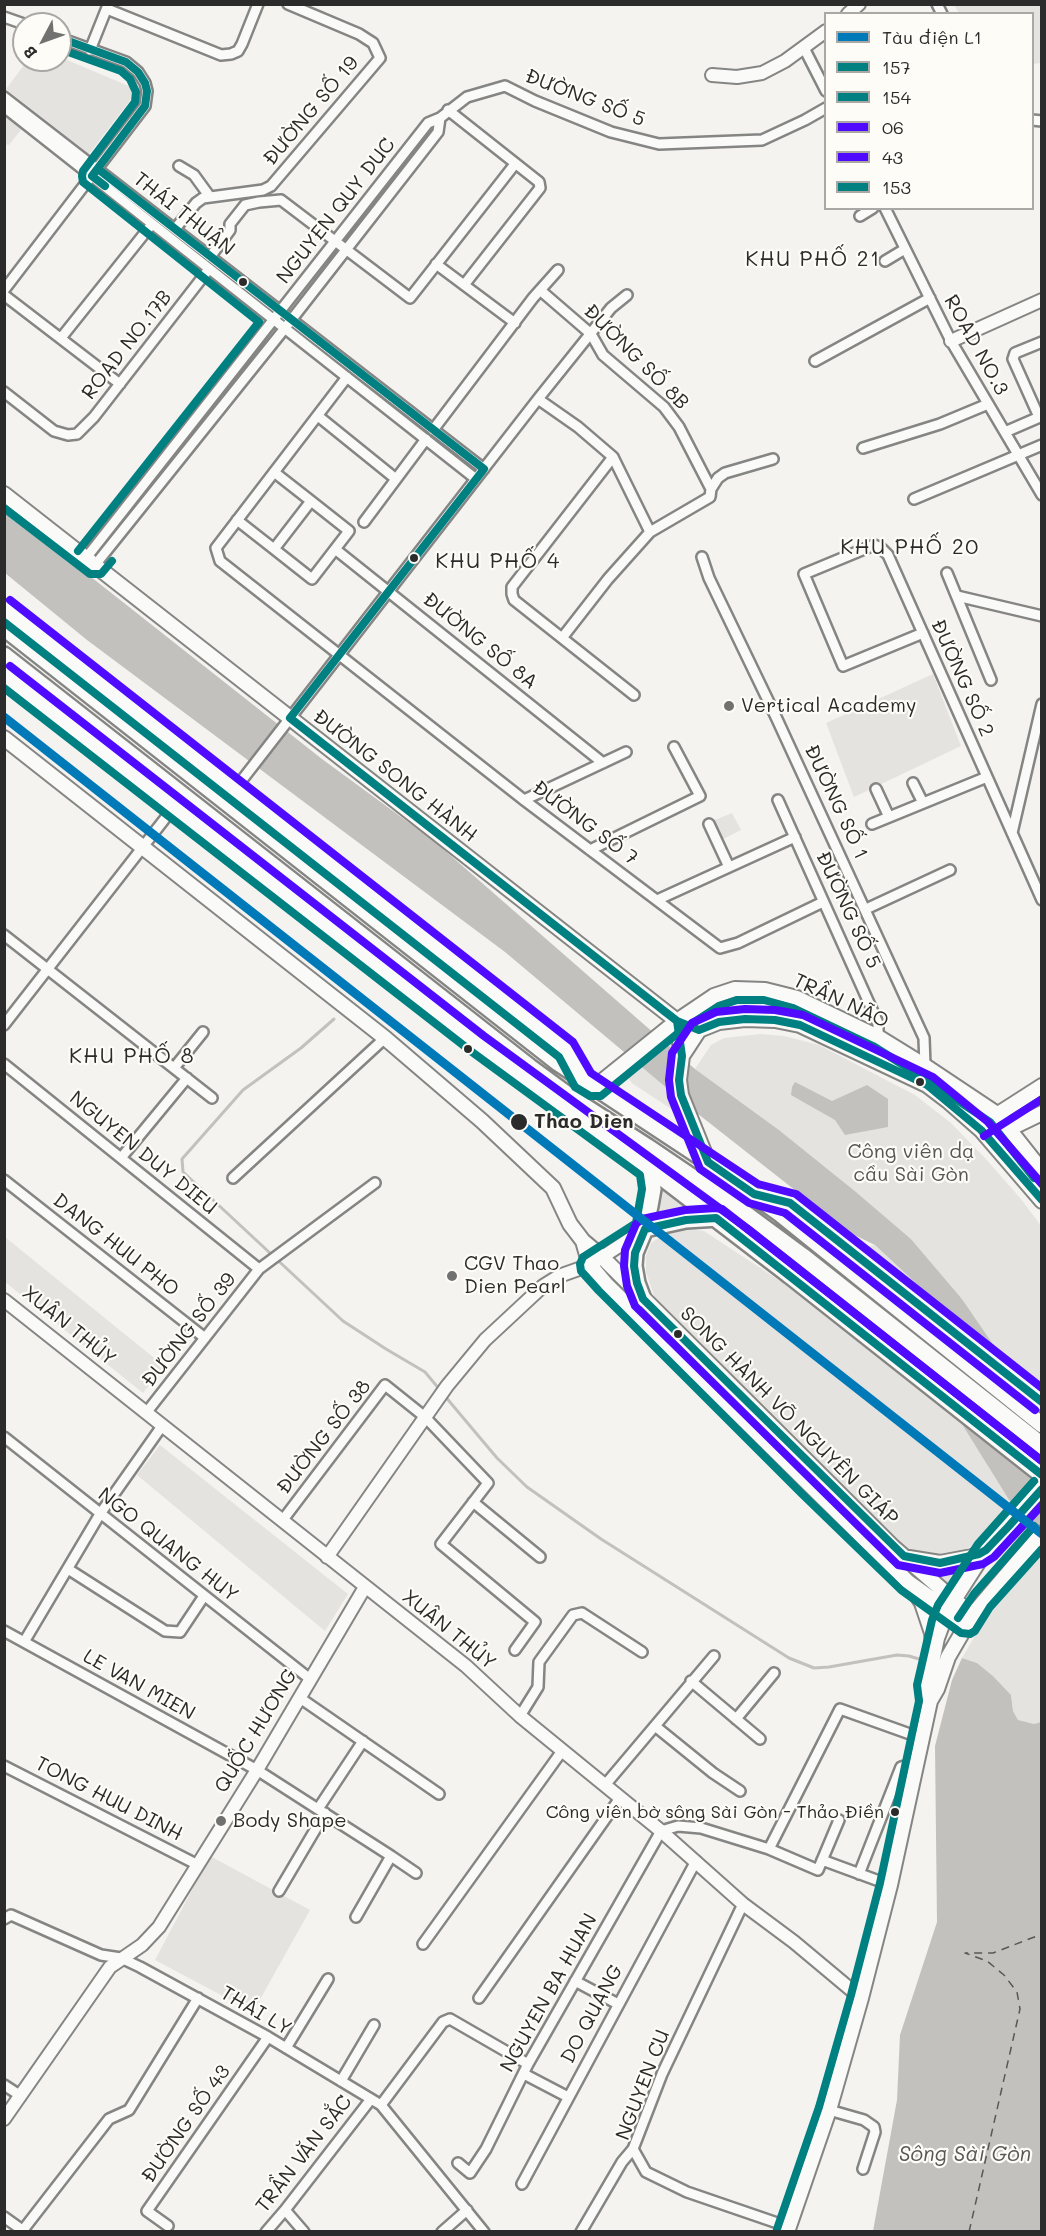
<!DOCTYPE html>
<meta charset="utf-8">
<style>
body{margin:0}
#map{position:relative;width:1046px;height:2236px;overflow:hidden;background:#f4f3f0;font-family:Mali,sans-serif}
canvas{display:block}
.frame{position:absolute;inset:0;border:6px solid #2b2b2b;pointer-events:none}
.legend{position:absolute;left:824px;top:12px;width:210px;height:198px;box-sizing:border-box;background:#fdfcf7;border:2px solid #a9a8a5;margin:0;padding:8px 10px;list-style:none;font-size:18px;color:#2b2b2b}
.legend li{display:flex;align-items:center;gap:12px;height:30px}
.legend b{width:30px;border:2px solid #a9a8a5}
.north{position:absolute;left:12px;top:12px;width:60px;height:60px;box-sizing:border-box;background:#fdfcf7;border:2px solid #a9a8a5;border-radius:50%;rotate:229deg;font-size:16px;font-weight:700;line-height:24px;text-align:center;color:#2b2b2b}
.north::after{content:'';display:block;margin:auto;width:21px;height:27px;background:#717170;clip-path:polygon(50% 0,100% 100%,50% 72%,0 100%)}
</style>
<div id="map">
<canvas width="1046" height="2236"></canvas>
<div class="frame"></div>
<ul class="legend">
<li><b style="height:8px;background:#0079b8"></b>Tàu điện L1</li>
<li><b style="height:8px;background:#008080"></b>157</li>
<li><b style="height:8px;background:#008080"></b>154</li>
<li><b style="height:8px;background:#4f0aff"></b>06</li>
<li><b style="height:8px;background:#4f0aff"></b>43</li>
<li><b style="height:8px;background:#008080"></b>153</li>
</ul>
<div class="north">B</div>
</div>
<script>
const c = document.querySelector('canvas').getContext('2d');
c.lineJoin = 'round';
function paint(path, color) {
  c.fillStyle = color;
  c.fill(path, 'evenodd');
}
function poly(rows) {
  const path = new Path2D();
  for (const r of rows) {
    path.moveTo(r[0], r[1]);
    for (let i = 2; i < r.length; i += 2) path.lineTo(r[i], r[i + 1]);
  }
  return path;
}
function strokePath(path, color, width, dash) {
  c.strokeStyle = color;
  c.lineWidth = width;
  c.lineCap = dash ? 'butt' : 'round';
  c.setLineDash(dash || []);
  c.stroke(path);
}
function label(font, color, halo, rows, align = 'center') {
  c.font = font + ' Mali,sans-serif';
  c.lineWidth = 4.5;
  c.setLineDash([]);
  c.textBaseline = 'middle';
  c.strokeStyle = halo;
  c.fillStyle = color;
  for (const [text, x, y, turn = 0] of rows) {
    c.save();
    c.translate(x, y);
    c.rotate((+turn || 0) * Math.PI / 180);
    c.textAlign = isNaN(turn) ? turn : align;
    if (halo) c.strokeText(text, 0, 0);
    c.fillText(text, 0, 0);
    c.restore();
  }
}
paint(poly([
 [954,5,1041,5,1041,63,1033,64,1032,14,959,13],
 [933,674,961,746,854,797,826,723],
 [732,813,741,830,719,841,710,822],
 [5,1237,164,1366,143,1393,5,1282],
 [160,1445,348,1594,325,1631,137,1475],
 [210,1856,310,1910,253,2012,155,1960]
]), '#e4e3df');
paint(poly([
 [60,57,138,90,89,154,6,89,28,60,60,60],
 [4,112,24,126,9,145,5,144],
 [761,1034,784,1036,819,1045,915,1095,951,1123,985,1158,1021,1199,1042,1227,1042,1470,1034,1481,1016,1466,1010,1410,1010,1369,962,1299,911,1239,856,1192,779,1130,695,1069,711,1045,724,1038],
 [667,1037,673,1044,673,1092,677,1105,673,1110,633,1084,628,1078,627,1075,632,1063],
 [662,1190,698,1215,657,1221],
 [681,1228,704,1231,815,1304,859,1248,875,1245,920,1287,932,1341,989,1468,1014,1508,1001,1523,972,1546,952,1555,942,1558,902,1550,660,1313,646,1272,646,1256,651,1243,667,1232],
 [1041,1552,1041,1722,1034,1724,1018,1720,1013,1711,1011,1695,993,1676,977,1663,962,1658,985,1619],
 [968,1568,956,1585,952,1594,929,1572,956,1571]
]), '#e4e3e0');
paint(poly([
 [4,506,72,562,322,759,434,841,695,1069,779,1130,856,1192,911,1239,962,1299,1010,1369,1010,1410,1016,1466,1041,1487,1041,1534,1014,1508,962,1424,932,1341,920,1287,875,1245,826,1221,805,1198,693,1110,505,952,87,640,5,573],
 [795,1082,832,1101,867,1085,888,1099,888,1127,845,1135,835,1120,791,1095,792,1087],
 [962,1658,977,1663,993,1676,1011,1695,1013,1711,1018,1720,1034,1724,1041,1722,1041,2231,873,2231,897,2100,900,2035,937,1922,935,1746,952,1680]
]), '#c2c1be');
strokePath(poly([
 [334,1019,301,1048,243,1090,182,1159,183,1172,343,1321,386,1349,425,1372,440,1390],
 [444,1395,497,1458,527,1487,601,1539,789,1658,814,1668,829,1667,897,1655,909,1656,929,1662]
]), '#c2c1be', 3);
strokePath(poly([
 [969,2232,1020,2009,1017,1992,1004,1975,987,1961,965,1953,993,1953,1042,1934]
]), '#585857', 1.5, [8, 6]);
const minor = poly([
 [937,4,942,14],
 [107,9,221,55,231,54,238,51,242,44,258,4],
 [4,17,24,24],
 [804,48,826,91],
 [90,50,108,5],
 [4,97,484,469],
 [4,107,476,479],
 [448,110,539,182,540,188,464,285],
 [1032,120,1042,121],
 [179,166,194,175,210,197],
 [885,208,951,341,1042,495],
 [860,216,873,208],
 [175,229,196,203,203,198,263,190,271,186,380,58,373,43,359,34,288,4],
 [210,257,230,230,230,224,245,205,259,202,281,200,410,298,515,164],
 [885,261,905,249],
 [436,264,515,323],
 [4,290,145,106,147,91,145,83,138,72,126,62,60,38],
 [540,290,591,334,603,355,664,407,679,427,711,489],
 [4,295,120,384],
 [61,338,152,224],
 [815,361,930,298],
 [347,377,216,548,220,561,524,800,720,948,738,943,823,902],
 [4,392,54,431,68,435,77,434,94,417,209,269],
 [538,399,578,427,613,457,650,532,608,579,562,638],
 [318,416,396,479],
 [1039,417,1013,359,1015,353,1042,342],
 [433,430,533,298,558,270],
 [1005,432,1042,416],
 [863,448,940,424,988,404],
 [613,457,512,587,512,594,514,600,634,695],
 [274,472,311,501],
 [914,499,1042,445],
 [311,501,349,531,312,579,274,549,311,501],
 [237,520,274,549],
 [364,522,426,439],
 [650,532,710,497,711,489,718,478,725,473,773,459],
 [335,549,603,763],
 [702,557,709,578,776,717,924,1038,925,1066],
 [86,558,428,123,440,118,467,97,505,86,535,101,611,132,659,144,762,140,805,120,826,108],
 [95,565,285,328,438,132,440,118],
 [947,573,991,680],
 [957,596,1042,616],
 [923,633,843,666,804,574,874,545,881,548,888,555,1042,900],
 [913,783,923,803],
 [235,789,538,399,611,308,627,295],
 [876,789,889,817],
 [524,800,626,752],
 [778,800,878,1023,878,1037],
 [709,824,729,867],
 [872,824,987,777],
 [1012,833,1042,704],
 [590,850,700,796,674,747],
 [657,900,795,837],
 [866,909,950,870],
 [4,935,212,1098],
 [4,1025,174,807],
 [4,1064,259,1269],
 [174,1068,203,1032],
 [121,1158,187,1078],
 [233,1178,385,1038],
 [4,1180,205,1338],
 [146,1413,259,1269,375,1183],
 [4,1437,310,1679],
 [473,1502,540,1557],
 [282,1521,385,1385,425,1417,488,1483,441,1544,535,1622,515,1650],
 [68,1569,165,1631,180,1632,204,1596],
 [4,1631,257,1770,391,1856,356,1917],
 [24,1642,100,1514,162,1426],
 [691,1681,760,1739],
 [300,1698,439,1794],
 [520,1716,538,1687,539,1662,573,1615,582,1613,642,1652],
 [736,1719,774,1673],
 [655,1726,713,1773,740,1791],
 [4,1766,198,1865],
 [605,1785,714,1656],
 [318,1809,363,1741],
 [769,1849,840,1709,921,1738],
 [391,1856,416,1873],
 [822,1860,890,1885],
 [859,1874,901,1767,916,1763],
 [279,1891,325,1813],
 [743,1904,662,2074,633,2149,646,2172,687,2192,789,2227],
 [4,1919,11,1915,101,1955,121,1958,140,1967,268,2037,381,2105,484,2232],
 [423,1944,562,1751],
 [575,1981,618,2004],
 [479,1998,620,1798],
 [286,2048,328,1979],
 [524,2074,568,2097],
 [341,2081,374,2025],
 [4,2085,21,2096],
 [381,2105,443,2022,450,2019,528,2064],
 [829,2110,864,2120,874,2127,875,2132,863,2169],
 [458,2163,470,2173,486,2149,528,2064,661,1831,678,1826,701,1828,769,1849,818,1870,839,1820],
 [522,2184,696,1861],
 [285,2210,304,2232],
 [4,2217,25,2232],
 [168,2226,147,2211,268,2037],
 [23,2230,109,2119,129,2110,198,1998],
 [266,2232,285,2210,371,2099],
 [442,2232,467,2210],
 [581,2232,622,2162,633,2149]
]);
const tertiary = poly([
 [848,14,859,4],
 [712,75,737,77,762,73,785,61,826,31],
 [951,341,1042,300],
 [4,1300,466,1666,520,1716,661,1831,743,1904,794,1942,861,1998],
 [327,1557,447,1386,485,1340,543,1286,559,1276,590,1265,645,1229],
 [4,2119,110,1967,142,1945,159,1927,257,1770,365,1587]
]);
const secondary = poly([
 [4,494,677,1021,699,1030],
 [4,738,385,1038,482,1121,553,1188,570,1224,583,1241,602,1257,893,1547,954,1600,973,1614],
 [677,1021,682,1056,679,1080,681,1095,708,1162],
 [682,1056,699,1030,719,1022,745,1019,775,1020,800,1025,927,1085,948,1101,981,1130,1042,1201],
 [595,1087,677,1021,714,996,735,989,765,990,797,998,878,1037,925,1066,997,1114,1042,1171],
 [978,1127,1042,1086],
 [992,1142,1009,1129,1042,1113],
 [583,1241,590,1265,606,1284,908,1582,967,1624],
 [909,1558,940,1563,972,1557,986,1550],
 [913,1589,922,1603,932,1633,933,1643],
 [930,1701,927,1686,937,1638,947,1611,986,1550,1042,1488],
 [787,2232,829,2110,861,1998,890,1885,930,1701,937,1689,948,1657,973,1614,1042,1533]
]);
const primary = poly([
 [790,1203,1042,1402],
 [789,1275,1042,1475]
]);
const trunk = poly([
 [4,608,567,1050,582,1078],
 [4,628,558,1063,708,1162,780,1214,1042,1425],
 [4,655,530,1067,575,1100,648,1147,738,1208,803,1256,1042,1445],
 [4,674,478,1044,543,1093,661,1177,789,1275],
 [760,1196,790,1203],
 [645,1229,686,1220,719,1218],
 [756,1236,1042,1460],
 [643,1299,637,1283,634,1266,635,1253,645,1229,650,1206,653,1189,649,1165]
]);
strokePath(minor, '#858584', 14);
strokePath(tertiary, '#858584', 16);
strokePath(secondary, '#858584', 18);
strokePath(primary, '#858584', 20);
strokePath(trunk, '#858584', 20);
strokePath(minor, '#fafaf8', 9);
strokePath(tertiary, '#fafaf8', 12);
strokePath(secondary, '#fafaf8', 14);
strokePath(primary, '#fafaf8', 15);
strokePath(trunk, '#fafaf8', 15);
strokePath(poly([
 [60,38,126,62,138,72,145,83,147,91,145,106,92,176,105,186],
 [98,169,484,469,290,718],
 [290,718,677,1021,682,1056,679,1080,681,1095,708,1162,754,1194,790,1203,1042,1402],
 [659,1007,677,1021,699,1030,719,1022,745,1019,775,1020,800,1025,927,1085,981,1130,1042,1200],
 [1042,1475,716,1218,686,1220,645,1229,635,1253,634,1266,637,1283,643,1299,904,1556,940,1563,979,1554,986,1550,1008,1527,1042,1489]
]), '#008080', 8);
strokePath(poly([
 [60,49,121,71,130,79,136,92,135,102,83,171,82,176,83,182,259,322,78,551],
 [4,508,90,574,101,574,112,561],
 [4,622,559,1057,575,1087,590,1096,601,1096,683,1029,719,1006,737,1000,764,1000,793,1008,873,1046,919,1075,990,1122,1034,1178],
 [4,688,472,1052,640,1175,642,1189,636,1223,583,1257,580,1264,581,1271,599,1291,801,1493,901,1590,961,1633,970,1634,975,1631,990,1607,1042,1549]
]), '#008080', 8);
strokePath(poly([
 [10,600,573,1042,591,1073,758,1184,796,1194,1042,1388],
 [10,666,484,1036,748,1229,1042,1461]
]), '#4f0aff', 8);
strokePath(poly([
 [984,1136,1042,1099],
 [1035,1410,785,1213,749,1203,700,1169,671,1097,669,1080,672,1053,692,1023,716,1012,745,1009,775,1010,803,1015,933,1077,988,1122,1042,1184],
 [1042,1461,722,1209,716,1208,685,1210,642,1219,636,1224,625,1250,624,1266,627,1286,635,1306,898,1565,940,1573,983,1564,994,1557,1042,1505]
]), '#4f0aff', 8);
strokePath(poly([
 [958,1618,974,1594,1034,1526],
 [777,2229,819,2107,851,1995,880,1883,919,1701,917,1685,932,1620,938,1605,978,1544,1034,1481]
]), '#008080', 8);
strokePath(poly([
 [4,717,1042,1534]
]), '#0079b8', 9);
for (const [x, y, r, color] of [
 [243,282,5,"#2b2b2b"],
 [414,558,5,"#2b2b2b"],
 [729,706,6,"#717170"],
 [468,1049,5,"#2b2b2b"],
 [920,1082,5,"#2b2b2b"],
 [519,1122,9,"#2b2b2b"],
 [452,1276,6,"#717170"],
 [678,1334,5,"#2b2b2b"],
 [895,1812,5,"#2b2b2b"],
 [221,1821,6,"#717170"]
]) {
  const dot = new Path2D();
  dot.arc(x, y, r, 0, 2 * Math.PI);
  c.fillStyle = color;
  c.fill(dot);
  strokePath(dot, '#fdfcf7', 2);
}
label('18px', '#2b2b2b', '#fdfcf7', [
 ["Công viên bờ sông Sài Gòn - Thảo Điền",884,1812]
], 'right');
label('20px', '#2b2b2b', '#fdfcf7', [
 ["ĐƯỜNG SỐ 5",585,98,21],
 ["ĐƯỜNG SỐ 19",311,111,-50],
 ["NGUYEN QUY DUC",336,211,-52],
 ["THÁI THUẬN",184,214,38],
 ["ROAD NO.17B",127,345,-52],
 ["ROAD NO.3",976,345,61],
 ["ĐƯỜNG SỐ 8B",636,357,45],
 ["ĐƯỜNG SỐ 8A",480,641,39],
 ["ĐƯỜNG SỐ 2",962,678,66],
 ["ĐƯỜNG SONG HÀNH",395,776,38],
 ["ĐƯỜNG SỐ 1",836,802,65],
 ["ĐƯỜNG SỐ 7",585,823,37],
 ["ĐƯỜNG SỐ 5",848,910,65],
 ["TRẦN NÃO",841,1001,25],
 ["NGUYEN DUY DIEU",143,1153,39],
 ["DANG HUU PHO",116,1245,38],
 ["XUÂN THỦY",69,1326,39],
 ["ĐƯỜNG SỐ 39",189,1330,-52],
 ["SONG HÀNH VÕ NGUYÊN GIÁP",789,1416,45],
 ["ĐƯỜNG SỐ 38",324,1437,-52],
 ["NGO QUANG HUY",168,1545,38],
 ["XUÂN THỦY",449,1630,39],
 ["LE VAN MIEN",139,1685,29],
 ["QUỐC HƯƠNG",256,1731,-59],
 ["TONG HUU DINH",109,1799,27],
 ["NGUYEN BA HUAN",549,1993,-61],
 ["THÁI LY",256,2011,30],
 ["DO QUANG",592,2014,-62],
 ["NGUYEN CU",643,2085,-69],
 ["ĐƯỜNG SỐ 43",186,2124,-55],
 ["TRẦN VĂN SẮC",304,2154,-52]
]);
label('20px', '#2b2b2b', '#fdfcf7', [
 ["Vertical Academy",741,706],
 ["CGV Thao",464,1264],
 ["Dien Pearl",464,1287],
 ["Body Shape",233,1821]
], 'left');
label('bold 20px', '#2b2b2b', '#fdfcf7', [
 ["Thao Dien",534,1122]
], 'left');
label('20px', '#565655', '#fdfcf7', [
 ["Công viên dạ",911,1152],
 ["cầu Sài Gòn",911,1175]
]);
c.letterSpacing = '1.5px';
label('21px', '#2b2b2b', '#fdfcf7', [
 ["KHU PHỐ 21",813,260],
 ["KHU PHỐ 20",910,548],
 ["KHU PHỐ 4",498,562],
 ["KHU PHỐ 8",132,1057]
]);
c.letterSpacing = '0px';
label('italic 21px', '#585857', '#fdfcf7', [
 ["Sông Sài Gòn",965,2155]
]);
</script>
